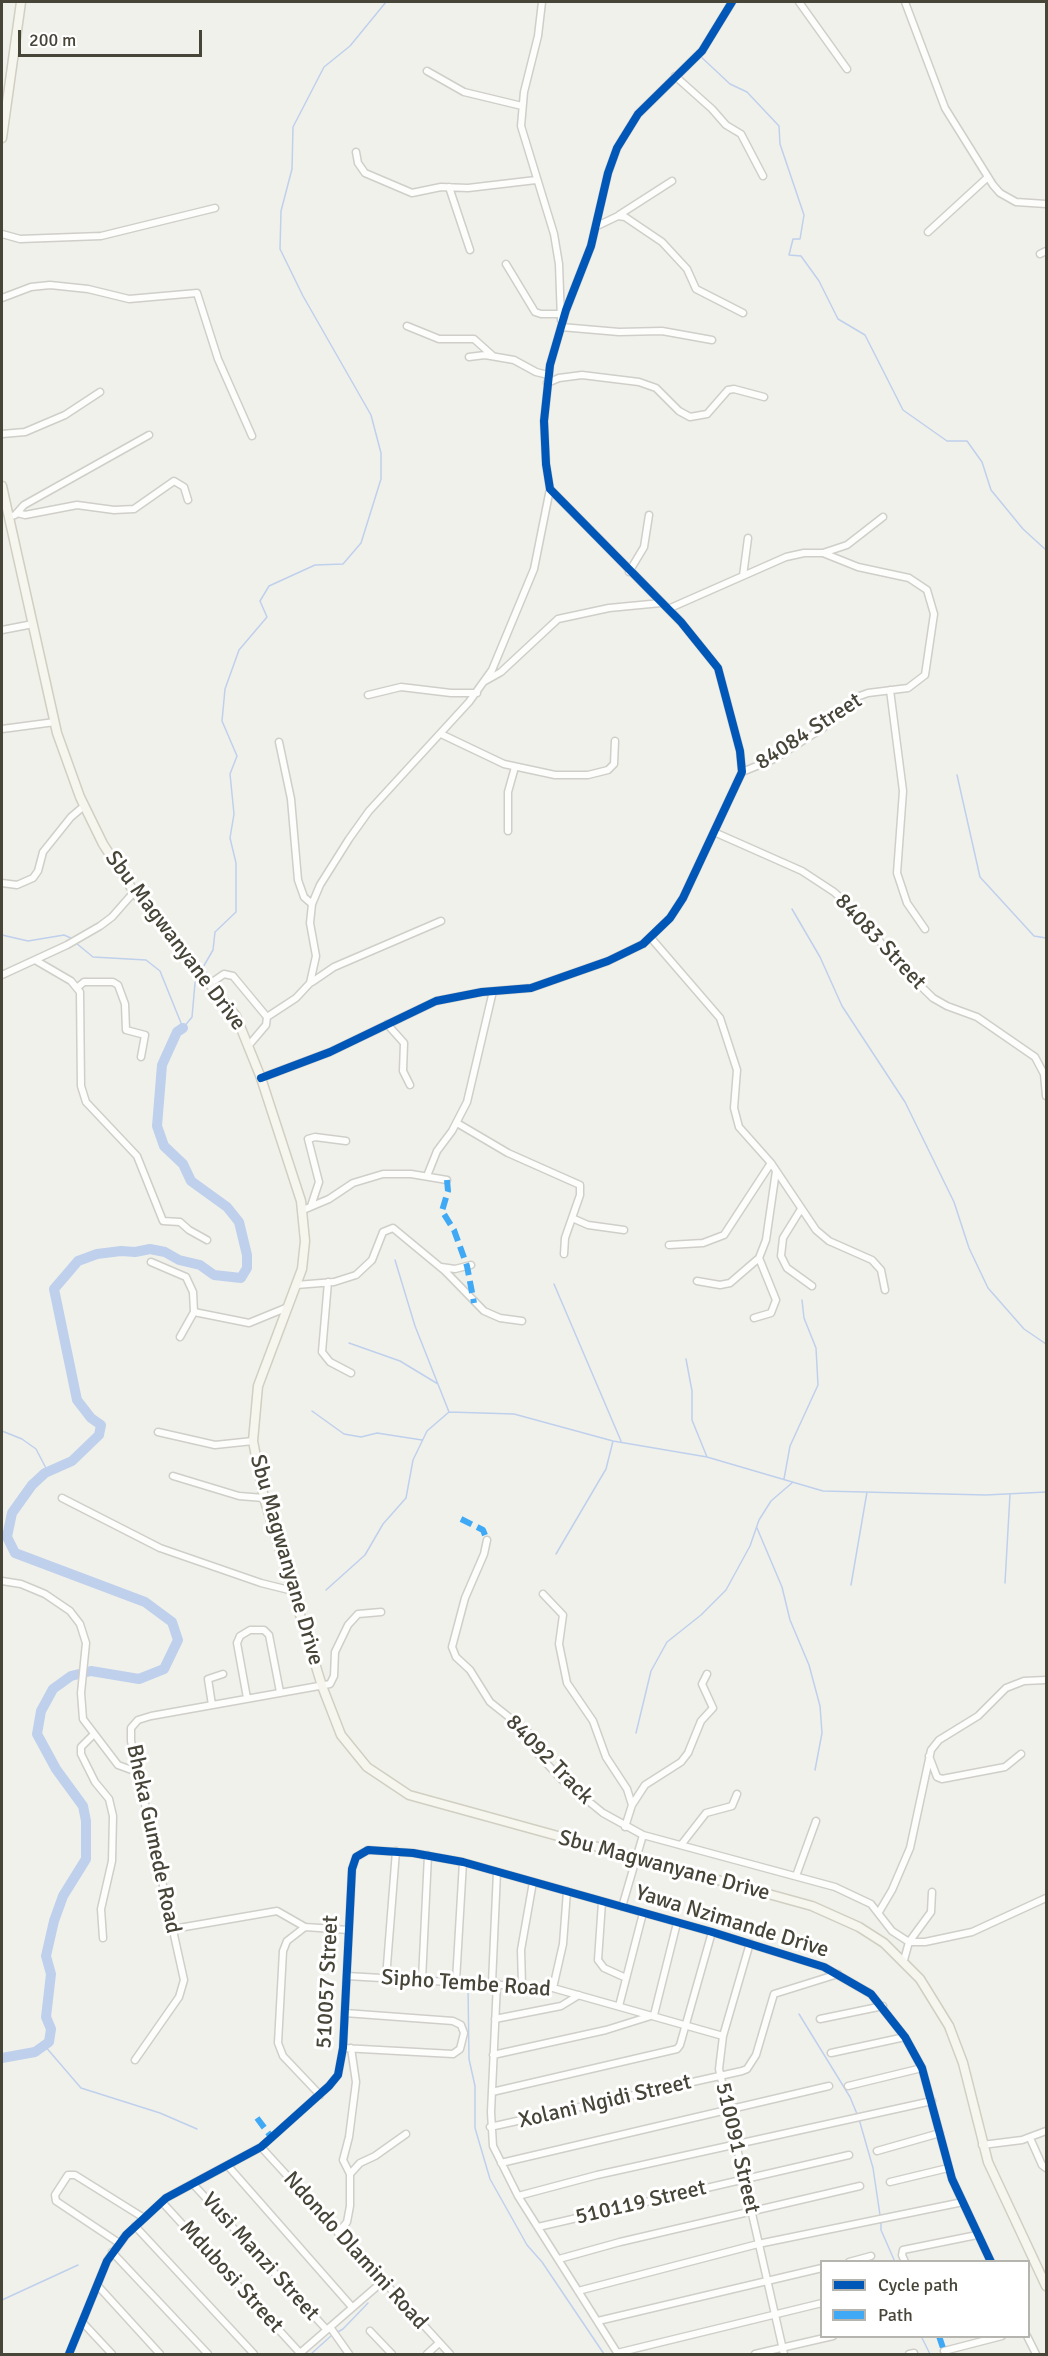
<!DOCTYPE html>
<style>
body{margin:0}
#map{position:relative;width:1048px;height:2356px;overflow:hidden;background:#f1f1eb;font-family:Signika,sans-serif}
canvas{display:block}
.frame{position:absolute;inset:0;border:3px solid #474438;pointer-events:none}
.legend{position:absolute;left:820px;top:2260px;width:210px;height:78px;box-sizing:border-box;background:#fff;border:2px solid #b5b4af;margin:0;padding:8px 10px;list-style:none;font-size:18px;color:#474438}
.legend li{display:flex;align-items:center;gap:12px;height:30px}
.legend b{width:30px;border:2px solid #b5b4af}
.scale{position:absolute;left:18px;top:30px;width:184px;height:27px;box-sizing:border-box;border:3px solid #474438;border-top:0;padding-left:8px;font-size:18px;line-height:21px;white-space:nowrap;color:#474438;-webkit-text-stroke:4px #fff;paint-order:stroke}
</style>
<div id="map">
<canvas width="1048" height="2356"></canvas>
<div class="frame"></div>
<ul class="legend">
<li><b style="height:8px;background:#0057b8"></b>Cycle path</li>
<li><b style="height:8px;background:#3fa9f5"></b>Path</li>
</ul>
<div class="scale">200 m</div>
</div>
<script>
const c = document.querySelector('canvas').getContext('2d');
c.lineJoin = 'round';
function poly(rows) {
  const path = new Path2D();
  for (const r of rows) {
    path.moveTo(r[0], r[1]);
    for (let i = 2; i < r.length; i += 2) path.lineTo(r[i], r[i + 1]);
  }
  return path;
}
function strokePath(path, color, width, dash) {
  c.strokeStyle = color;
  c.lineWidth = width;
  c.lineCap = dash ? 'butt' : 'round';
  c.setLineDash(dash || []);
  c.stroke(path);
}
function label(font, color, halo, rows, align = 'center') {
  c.font = font + ' Signika,sans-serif';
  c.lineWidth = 6;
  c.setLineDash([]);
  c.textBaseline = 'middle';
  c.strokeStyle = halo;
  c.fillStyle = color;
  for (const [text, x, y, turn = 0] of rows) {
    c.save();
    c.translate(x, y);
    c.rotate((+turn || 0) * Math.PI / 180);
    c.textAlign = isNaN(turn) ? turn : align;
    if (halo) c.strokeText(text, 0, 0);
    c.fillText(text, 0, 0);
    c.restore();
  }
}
strokePath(poly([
 [699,55,730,84,747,92,779,126,780,144,804,215,800,239,793,239,789,255,801,256,819,281,838,319,865,335,903,410,947,441,967,441,982,462,991,490,1023,529,1046,550],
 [957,775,980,877,1034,936,1046,938],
 [792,909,820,957,842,1006,905,1102,954,1202,969,1248,988,1288,1024,1329,1046,1344],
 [2,935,28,941,64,935,73,939],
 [76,943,93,957,146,960,160,971,183,1028,192,1017,195,983,198,976],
 [202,969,213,950,215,932,236,912,236,863,230,838,234,814,230,774,237,756,222,721,225,689,239,650,267,617,260,601,269,586,315,565,343,564,361,543,381,479,381,453,371,415,303,296,280,249,281,211,292,169,293,127,324,67,350,46,386,2],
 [395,1260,415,1326,449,1412],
 [554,1284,621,1441],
 [349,1343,400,1361,438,1384],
 [686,1359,692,1391,692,1420,707,1457],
 [312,1411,344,1434,361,1437,377,1433,422,1440],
 [2,1431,22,1439,36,1449,48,1472],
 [784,1479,790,1446,818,1385,816,1348,804,1318,802,1300],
 [757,1528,782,1587,790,1620,809,1665,820,1706,822,1733,815,1770],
 [556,1554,606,1469,613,1441],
 [1005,1583,1010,1494],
 [851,1585,867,1492],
 [326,1590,365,1555,383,1524,406,1498,413,1460,427,1431,449,1412,514,1414,613,1441,707,1457,823,1491,986,1495,1046,1492],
 [636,1733,651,1671,667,1642,701,1615,726,1590,750,1546,759,1520,771,1501,793,1482],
 [468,1986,469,2059,475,2086,475,2128,490,2179,527,2245,542,2262,604,2354],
 [799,2014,850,2097,857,2114],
 [44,2045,81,2088,160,2113,197,2129],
 [859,2119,873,2168,880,2215],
 [881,2222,881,2230,895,2262],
 [2,2300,78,2265],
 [336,2333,343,2329,368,2303],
 [921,2336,930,2354],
 [311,2354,332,2335]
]), '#bfd0ec', 1.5);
strokePath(poly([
 [2,2058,35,2052,49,2042,51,2029,46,2017,51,1974,46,1956,54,1921,63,1896,86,1859,86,1821,83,1806,56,1769,37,1734,41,1711,53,1689,71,1676,91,1671,139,1679,164,1669,178,1640,172,1622,145,1602,15,1553,7,1537,12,1513,32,1485,45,1473,72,1461,99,1435,101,1425,91,1418,77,1400,54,1289,78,1261,97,1254,121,1251,135,1252,150,1249,165,1252,179,1260,200,1265,214,1275,241,1278,247,1268,247,1255,239,1222,227,1207,191,1181,183,1164,164,1146,157,1126,162,1065,177,1032,183,1028]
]), '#bfd0ec', 10);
const minor = poly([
 [542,2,538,36,524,92,521,126,554,234,559,264,561,320],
 [799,2,847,69],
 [905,2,945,108,993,185,1000,193,1016,202,1046,204],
 [427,71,464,92,522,106],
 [675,76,712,109,726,125,741,134,763,176],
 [356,152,358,163,365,173,412,193,441,187,468,188,536,180],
 [449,187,470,250],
 [619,215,672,181],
 [597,226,618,216,625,217,662,242,687,269,696,289,743,313],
 [928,232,988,177],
 [2,234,20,239,101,236,215,208],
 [1040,254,1046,251],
 [506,264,535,312,541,314,561,314],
 [2,298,31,287,50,285,88,289,129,299,197,293,218,359,252,436],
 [407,326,439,339,474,339,493,356],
 [561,327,619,332,662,331,712,340],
 [469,357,485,355,514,360,536,372,548,375],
 [547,383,559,378,582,375,639,382,656,388,679,411,690,417,707,414,728,390,734,389,764,397],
 [2,434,25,432,65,415,100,392],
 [17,513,25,515,77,505,114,510,134,509,174,481,184,487,188,500],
 [9,517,15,515,24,505,149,435],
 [629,572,644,547,649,515],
 [743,576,748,538],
 [668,609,786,557,804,553,823,553,847,545,883,517],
 [2,630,33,624],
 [485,681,501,672,558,619,609,608,661,603],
 [890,690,903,791,897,873,907,903,925,929],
 [368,695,401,687,451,693,477,693],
 [2,729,55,722],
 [441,734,504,764,555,775,588,775,608,770,614,764,615,741],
 [279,742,291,799,298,880,304,897,312,904],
 [742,772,774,759,823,728,854,698,868,693,908,688,925,675,934,614,927,590,909,578,858,567,823,553],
 [508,831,508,792,515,767],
 [714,832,802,871,834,892,864,919,891,957,933,998,947,1006,977,1017,1035,1057,1044,1074,1046,1096],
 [2,883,17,885,33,878,38,871,43,852,71,817,84,806],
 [651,938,720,1018,737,1070,734,1108,739,1127,771,1163,816,1230,829,1241,872,1260,881,1270,885,1290],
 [35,960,71,981,80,992,81,1086,86,1102,137,1156,163,1221,180,1222,189,1230,207,1240],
 [2,975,67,945,100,926,112,917,134,892],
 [312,982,334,967,441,921],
 [211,983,224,974,233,976,267,1017],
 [78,987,84,982,113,982,118,985,125,1004,126,1030,145,1035,141,1057],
 [387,1024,404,1043,403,1071,410,1085],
 [249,1045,266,1025,267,1017,296,998,310,983,316,956,310,923,312,904,320,885,349,839,369,811,469,702,492,670,534,569,550,489],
 [261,1078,330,1052,436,1001,482,992,531,988,608,961,643,944,670,918,683,898,742,772,740,751,718,668,681,622,550,489,546,464,544,421,550,365,566,310,591,246,608,173,617,148,638,114,702,51,732,2],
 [457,1123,508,1153,580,1185,580,1195,565,1238,564,1254],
 [427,1176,437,1151,452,1131,467,1102,493,991],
 [311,1206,319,1182,308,1139,315,1137,346,1141],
 [801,1209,783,1238,781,1256,787,1268,812,1286],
 [303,1210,329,1199,353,1183,383,1174,411,1174,447,1180],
 [572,1218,588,1225,624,1230],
 [669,1245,703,1243,724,1235,771,1163],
 [151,1262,186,1277,193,1292,194,1312],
 [441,1267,455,1269,471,1265],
 [697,1281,720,1285,730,1283,759,1258,766,1240,776,1171],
 [328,1282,322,1352,330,1362,351,1373],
 [296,1285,334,1282,356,1275,372,1260,383,1232,393,1228,445,1271,484,1311,500,1318,522,1321],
 [754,1318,771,1313,776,1300,759,1258],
 [180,1337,194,1312,249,1323,288,1307],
 [158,1432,215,1445,253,1441],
 [173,1476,239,1496,264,1498],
 [62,1498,160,1548,261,1583,293,1591],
 [487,1540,484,1554,465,1598,452,1647,456,1657,470,1670,490,1702,529,1733,538,1754,561,1779,603,1813,643,1835],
 [2,1581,21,1584,45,1594,70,1611,80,1624,86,1643,81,1693,83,1719,118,1765,137,1772],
 [543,1594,563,1615,559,1644,567,1683,593,1721,606,1757,627,1789,632,1805,625,1827],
 [247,1698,237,1643,240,1636,250,1630,264,1630,269,1635,280,1692],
 [212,1705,208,1679,223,1674],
 [93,1735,81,1747,81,1754,95,1782,109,1799,113,1816,112,1861,101,1909,103,1938],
 [929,1756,937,1777,942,1779,1005,1767,1021,1754],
 [632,1805,645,1785,681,1762,688,1753,701,1721,713,1708,702,1684,707,1674],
 [681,1845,706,1813,732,1806,737,1794],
 [796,1876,816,1821],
 [602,1902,598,1960,604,1968,626,1978],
 [622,1907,643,1835,835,1887,871,1904,892,1931,909,1942,925,1942,972,1932,1046,1898],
 [879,1912,892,1890,910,1848,931,1750,939,1740,978,1716,1006,1688,1024,1681,1046,1680],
 [305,1927,287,1941,283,1951,278,2043,283,2056,320,2095],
 [173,1929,277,1911,305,1927,349,1930],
 [750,1943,723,2036,719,2069,784,2354],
 [904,1960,909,1942,931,1912,932,1892],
 [347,1976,553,1988,723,2036],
 [386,1978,396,1851],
 [422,1980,428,1855],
 [456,1981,463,1862],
 [492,1983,497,1872],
 [497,1983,491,2112,493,2146,518,2196,618,2354],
 [522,1985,521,1950,533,1882],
 [553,1988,563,1944,567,1891],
 [619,2006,643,1913],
 [495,2019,561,2006,579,1995],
 [820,2019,883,2006],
 [343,2048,453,2054,460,2049,464,2033,461,2025,453,2021,345,2013],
 [831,2053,905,2037],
 [493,2055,606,2030,654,2015,677,1923],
 [135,2060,179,1997,184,1980,131,1741,131,1728,138,1720,151,1716,330,1684,334,1676,335,1652,348,1625,358,1614,381,1612],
 [848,2086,922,2068],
 [492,2092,677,2049,680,2045,712,1932],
 [490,2127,742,2071,747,2069,756,2055,774,1994,838,1974],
 [1030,2138,1042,2165,1046,2168],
 [982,2145,1022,2140,1046,2131],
 [261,2147,450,2354],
 [877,2151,940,2133],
 [501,2163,829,2086],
 [228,2166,352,2307],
 [350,2174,360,2163,375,2156,406,2134],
 [890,2182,948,2168],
 [193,2184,326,2329],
 [518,2196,597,2175,932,2101],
 [162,2202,300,2353],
 [135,2226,254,2354],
 [538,2227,849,2155],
 [338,2233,347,2222,350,2206,350,2174,343,2160,349,2137,356,2082,351,2048],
 [119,2243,56,2201,55,2195,68,2175,75,2175,144,2218],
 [112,2252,208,2354],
 [559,2259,620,2242,860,2186],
 [849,2262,871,2256],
 [905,2262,902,2255,903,2250,977,2235],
 [98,2286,160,2354],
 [578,2291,758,2244,963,2202],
 [598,2321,822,2268],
 [84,2324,112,2354],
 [330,2327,349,2354],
 [370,2331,392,2354],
 [1027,2336,1036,2354],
 [944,2351,1002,2336],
 [617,2353,822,2303],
 [69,2354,107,2261,126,2235,166,2198,261,2147,329,2086,338,2075,343,2048,352,1869,356,1857,368,1850,413,1853,463,1862,712,1932,824,1967,871,1994,905,2037,922,2068,952,2179,991,2262],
 [299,2354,382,2282],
 [427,2354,439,2343],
 [755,2354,833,2336],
 [909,2354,914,2353]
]);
const secondary = poly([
 [2,138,21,2],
 [2,486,57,733,80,797,103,844,134,892,236,1016,261,1078,301,1201,305,1241,302,1269,258,1386,253,1441,264,1498,322,1686,341,1735,367,1767,409,1795,812,1906,859,1927,884,1943,920,1979,949,2026,963,2063,988,2162,1046,2286]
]);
strokePath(minor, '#cfcec9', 9);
strokePath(secondary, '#d0cfc2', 11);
strokePath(minor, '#fdfdfc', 6);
strokePath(secondary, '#f6f6ef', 8);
strokePath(poly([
 [447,1180,448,1191,442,1211,454,1230,467,1266,474,1303],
 [461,1519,483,1530,487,1540],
 [257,2118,272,2138],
 [939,2336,944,2351]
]), '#3fa9f5', 6, [12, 6]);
strokePath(poly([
 [261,1078,330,1052,436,1001,482,992,531,988,608,961,643,944,670,918,683,898,742,772,740,751,718,668,681,622,550,489,546,464,544,421,550,365,566,310,591,246,608,173,617,148,638,114,702,51,732,2],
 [69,2354,107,2261,126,2235,166,2198,261,2147,329,2086,338,2075,343,2048,352,1869,356,1857,368,1850,413,1853,463,1862,712,1932,824,1967,871,1994,905,2037,922,2068,952,2179,991,2262]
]), '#0057b8', 8);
label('22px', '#474438', '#fff', [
 ["84084 Street",809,732,-33],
 ["Sbu Magwanyane Drive",175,941,53],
 ["84083 Street",880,942,47],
 ["Sbu Magwanyane Drive",286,1560,74],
 ["84092 Track",549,1760,46],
 ["Bheka Gumede Road",153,1839,78],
 ["Sbu Magwanyane Drive",664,1866,15],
 ["Yawa Nzimande Drive",732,1922,17],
 ["510057 Street",328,1982,-87],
 ["Sipho Tembe Road",466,1984,4],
 ["Xolani Ngidi Street",605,2102,-13],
 ["510091 Street",737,2148,77],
 ["510119 Street",641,2203,-13],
 ["Ndondo Dlamini Road",355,2251,48],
 ["Vusi Manzi Street",260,2257,48],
 ["Mdubosi Street",231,2277,48]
]);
</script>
